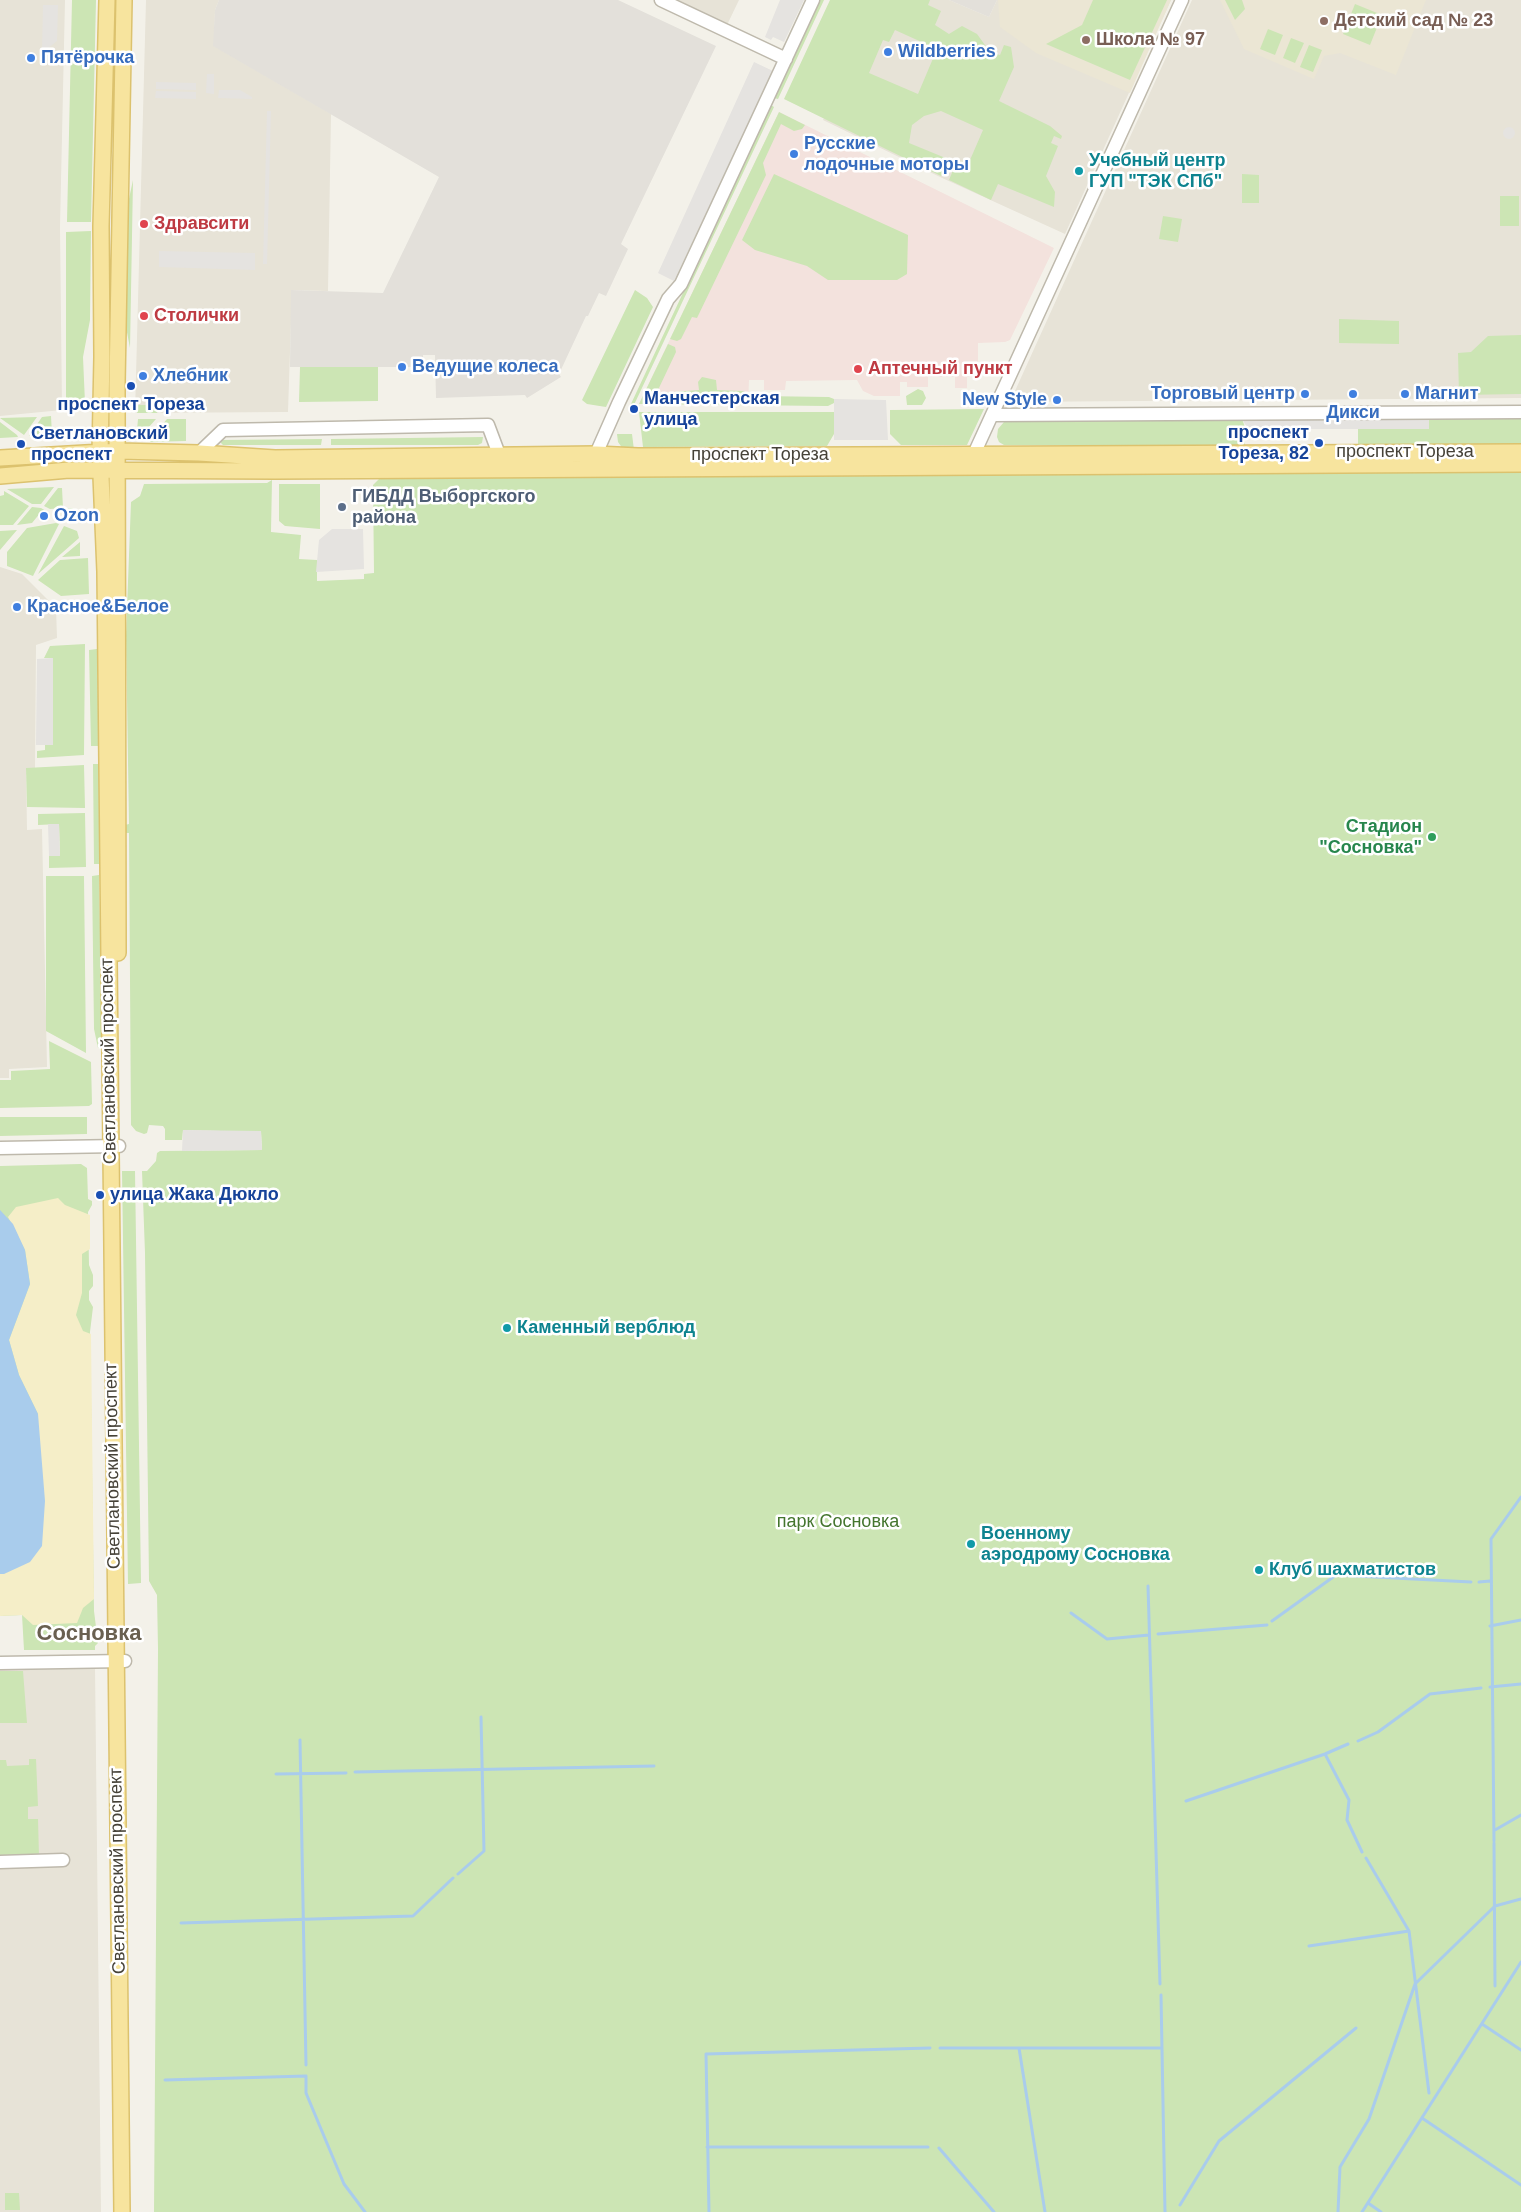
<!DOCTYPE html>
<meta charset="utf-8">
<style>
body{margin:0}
canvas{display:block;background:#f3f1e9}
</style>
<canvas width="1521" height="2212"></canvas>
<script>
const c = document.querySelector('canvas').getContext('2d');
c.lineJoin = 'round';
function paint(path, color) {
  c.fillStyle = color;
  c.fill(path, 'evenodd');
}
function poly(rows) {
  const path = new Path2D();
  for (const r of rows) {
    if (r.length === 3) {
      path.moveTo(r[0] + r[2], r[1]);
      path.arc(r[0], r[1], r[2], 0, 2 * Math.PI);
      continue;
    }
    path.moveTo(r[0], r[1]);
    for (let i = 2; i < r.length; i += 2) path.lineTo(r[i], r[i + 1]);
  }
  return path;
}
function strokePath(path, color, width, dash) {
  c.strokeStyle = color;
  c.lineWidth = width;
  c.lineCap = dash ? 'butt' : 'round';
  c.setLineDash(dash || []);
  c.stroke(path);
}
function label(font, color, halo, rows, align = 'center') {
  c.font = font + ' Helvetica,sans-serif';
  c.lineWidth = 5;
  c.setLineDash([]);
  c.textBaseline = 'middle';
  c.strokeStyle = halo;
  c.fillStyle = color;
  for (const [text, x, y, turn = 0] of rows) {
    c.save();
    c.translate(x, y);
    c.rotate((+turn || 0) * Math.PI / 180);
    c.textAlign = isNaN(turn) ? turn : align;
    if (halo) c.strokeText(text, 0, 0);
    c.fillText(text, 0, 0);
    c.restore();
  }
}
paint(poly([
 [0,0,65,0,60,227,62,410,0,416],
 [146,0,219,0,215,10,214,46,331,114,328,291,292,290,288,412,135,413],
 [675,0,739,0,727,25],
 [878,0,949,0,989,17,997,0,1171,0,1065,234,940,177,823,120],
 [1192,0,1521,0,1521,398,1010,402],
 [0,567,22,574,56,608,57,638,36,645,35,770,26,770,27,830,42,829,47,1067,9,1069,9,1078,0,1078],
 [95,1666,101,2212,0,2212,0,1667]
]), '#e7e3d7');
paint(poly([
 [219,0,618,0,716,46,621,244,628,249,606,296,599,293,588,316,586,316,559,374,561,377,527,398,525,395,436,398,435,355,423,355,423,364,414,364,414,367,290,367,291,290,383,293,439,177,213,46,215,10],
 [949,0,997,0,989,17]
]), '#e3e0da');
paint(poly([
 [998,0,1171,0,1130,93,1036,53,1000,27],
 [1220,0,1426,0,1396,75,1340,53,1324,56,1314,79,1244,49]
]), '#ebe6d4');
paint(poly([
 [779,112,1054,248,1010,340,1005,342,978,343,978,377,967,377,967,388,955,388,955,377,928,377,928,387,907,387,907,382,900,382,900,396,874,396,863,391,857,380,786,381,785,390,764,390,764,380,749,380,748,404,639,404]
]), '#f3e2dd');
paint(poly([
 [72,0,96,0,91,222,67,222],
 [820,0,824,0,778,99,774,98],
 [830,0,930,0,928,5,941,11,935,25,949,34,962,26,977,34,990,52,1000,55,1004,45,1011,47,1014,67,999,101,1050,126,1062,136,1061,139,1054,136,1051,143,1058,146,1046,176,1055,192,1054,207,998,184,991,200,949,180,956,163,970,160,983,130,941,111,924,116,912,125,909,143,948,159,941,176,784,99],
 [895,30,937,49,918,94,869,73,883,40,889,42],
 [1093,0,1167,0,1130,80,1046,44,1082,25],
 [1225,0,1242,0,1245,9,1235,20],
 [1355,4,1382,15,1370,45,1343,34],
 [1268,29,1283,35,1275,55,1260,49],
 [1291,38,1304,43,1295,63,1283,58],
 [1309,45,1322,50,1313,72,1300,67],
 [771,105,774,107,633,407,630,406],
 [779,112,805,125,802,129,794,131,781,124,763,163,766,175,697,318,692,317,681,339,677,341,670,339],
 [774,174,908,235,907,274,897,280,828,280,807,266,755,250,742,240],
 [1242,174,1259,175,1259,203,1242,203],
 [133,180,130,348,126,327,127,208],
 [1500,196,1519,196,1519,226,1500,226],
 [1163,216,1182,219,1178,242,1159,239],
 [91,231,90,320,83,357,85,403,66,405,66,232],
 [635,290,647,298,653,307,606,407,587,404,582,400],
 [1339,319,1399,321,1399,344,1339,343],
 [1521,335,1521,394,1459,395,1458,353,1471,352,1488,336],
 [668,344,675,347,676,352,658,390,660,393,699,390,698,382,702,377,716,380,717,390,742,391,759,396,829,397,834,399,834,403,828,406,639,404],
 [300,367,378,367,378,401,299,402],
 [918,389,923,391,926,398,922,405,907,405,906,396],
 [137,405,157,405,157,413,137,413],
 [984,409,967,445,901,445,890,434,890,410],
 [639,412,834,412,834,434,827,446,643,447],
 [51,416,52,434,29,436,42,417],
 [37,417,24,435,0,418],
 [1429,418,1521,418,1521,444,1358,445,1358,429,1428,429],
 [138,419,156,419,141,436,137,430],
 [167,419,186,419,186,441,150,442,150,439],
 [1013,419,1242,419,1245,427,1245,445,1004,445,999,442,997,437,998,429,1004,422],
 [0,422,17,435,18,437,0,438],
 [617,434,632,434,634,450,623,449,618,442],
 [483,437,482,443,478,445,331,445,331,439],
 [322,439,321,445,223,445,221,443,221,440],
 [1521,471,1521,2212,154,2212,158,1649,157,1595,149,1581,145,1253,142,1171,147,1171,156,1161,157,1153,160,1151,262,1150,261,1132,183,1130,182,1140,165,1140,165,1129,163,1126,149,1125,147,1133,144,1134,136,1131,131,1125,129,833,125,833,125,825,129,824,126,635,131,502,140,496,144,484,267,483,272,480,271,532,301,535,299,559,317,560,317,581,364,579,364,574,374,573,373,485,382,476],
 [279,484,320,484,320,529,285,526,279,521],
 [54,487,41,504,32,504,7,489],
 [58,488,62,488,63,508,50,509,44,506],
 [4,491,29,506,13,525,0,525,0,496,4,495],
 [32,507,41,508,46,511,45,514,41,512,32,523,17,525],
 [70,514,6],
 [56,523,59,524,33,576,7,566,7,552,27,528],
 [64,526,77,531,79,538,38,574],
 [17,530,0,550,0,531],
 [80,542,80,556,62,557],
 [88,558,89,594,61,596,38,580,60,560],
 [85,644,84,755,37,758,37,751,45,750,45,745,53,744,53,658,44,658,50,646],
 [97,649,99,746,91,746,89,650],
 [93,764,99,764,100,864,94,864],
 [84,765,85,808,27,807,26,768],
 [85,813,86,867,49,868,49,856,60,856,59,824,38,825,38,814],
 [99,875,101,980,101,1048,98,1048,94,1029,92,876],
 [46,876,84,876,86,1053,46,1031],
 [49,1041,91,1062,92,1104,89,1106,0,1108,0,1080,11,1080,11,1071,50,1069],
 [0,1117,87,1117,87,1134,0,1136],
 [81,1164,87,1168,88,1199,92,1201,92,1205,88,1212,89,1265,93,1275,93,1286,89,1291,89,1300,93,1307,90,1332,94,1611,98,1643,95,1646,95,1650,24,1650,22,1615,0,1616,0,1166],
 [122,1171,135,1171,141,1583,128,1584],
 [0,1671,23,1671,27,1723,0,1723],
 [29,1759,36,1759,38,1806,28,1807,28,1819,38,1819,39,1856,0,1858,0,1760,6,1760,7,1766,29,1765],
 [5,2193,19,2193,20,2210,5,2210]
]), '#cce5b4');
paint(poly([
 [58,1198,65,1205,90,1215,90,1249,82,1254,82,1293,76,1315,83,1331,91,1334,94,1599,83,1608,77,1623,33,1625,22,1615,0,1616,0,1574,4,1574,38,1414,19,1375,9,1340,30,1284,25,1250,8,1217,16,1207]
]), '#f5eec8');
paint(poly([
 [780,0,804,0,784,42,773,37,771,40,765,37],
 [43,5,58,5,57,41,42,53],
 [754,62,773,71,674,281,658,273],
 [207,74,214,74,214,94,206,93],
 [156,82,196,83,196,90,156,89],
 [219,90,240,90,252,97,252,99,218,98],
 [156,91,196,92,196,99,155,98],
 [267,111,271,111,267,264,263,264],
 [1509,133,6],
 [159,251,255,253,255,270,159,267],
 [834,399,886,400,888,440,834,440],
 [1429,418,1429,429,1248,429,1242,419],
 [332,529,363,529,364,569,316,572,319,540],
 [53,658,53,745,36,745,37,659],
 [48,824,59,824,60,856,49,856],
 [183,1130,261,1131,262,1150,182,1151]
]), '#e5e3e0');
paint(poly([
 [0,1210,13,1224,25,1250,30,1284,9,1340,19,1375,38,1414,45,1501,42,1546,30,1562,4,1574,0,1574]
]), '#a9ccec');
strokePath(poly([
 [1479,1582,1490,1581],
 [1148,1586,1160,1984],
 [1071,1613,1107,1639,1149,1635],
 [1272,1621,1336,1575,1471,1582],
 [1490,1626,1521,1620],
 [1158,1634,1267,1625],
 [1490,1687,1521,1684],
 [300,1740,306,2065],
 [1358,1741,1378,1732,1430,1694,1481,1688],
 [1325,1754,1349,1800,1347,1820,1362,1852],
 [355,1772,654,1766],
 [276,1774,346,1773],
 [1186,1801,1325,1754,1348,1744],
 [1495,1830,1521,1815],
 [1494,1841,1491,1539,1521,1497],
 [1494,1843,1495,1986],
 [1366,1858,1409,1931,1429,2093],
 [458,1874,484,1851,481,1717],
 [181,1923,413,1916,453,1878],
 [1309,1946,1409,1931],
 [1161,1995,1165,2212],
 [1482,2024,1521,2050],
 [940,2048,1161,2048],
 [1019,2048,1045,2212],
 [165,2080,306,2076,306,2093,344,2184,365,2212],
 [1422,2118,1521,2185],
 [707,2147,928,2147],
 [939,2148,994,2212],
 [1368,2203,1381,2212],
 [1180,2205,1219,2141,1356,2028],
 [709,2212,706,2054,930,2048],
 [1338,2212,1340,2167,1369,2119,1415,1984,1495,1906,1521,1899],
 [1362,2212,1521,1962]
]), '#a9ccec', 3);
const minor = poly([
 [661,0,786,59],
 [992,415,1521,412],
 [199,453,223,430,488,425,500,457],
 [974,454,1182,0],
 [596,463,596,454,619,402,668,299,681,284,813,0],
 [0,1148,119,1146],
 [0,1663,125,1661],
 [0,1862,63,1860]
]);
const major = poly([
 [107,0,101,226,102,357,100,452,105,572,122,2212],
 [0,458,119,451,199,453,275,458,596,454,638,456,1521,452],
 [0,476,69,470,275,471,1521,464],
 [118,953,117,384,124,0]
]);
strokePath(minor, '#beb9ac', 15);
strokePath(major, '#dcc26e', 18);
strokePath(minor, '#fff', 12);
strokePath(major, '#f7e49e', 15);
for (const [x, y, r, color] of [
 [1324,21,5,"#8d6e63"],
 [1086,40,5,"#8d6e63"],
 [888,52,5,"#3f7fe0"],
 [31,58,5,"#3f7fe0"],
 [794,154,5,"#3f7fe0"],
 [1079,171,5,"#0f9aa8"],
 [144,224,5,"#e0444e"],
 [144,316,5,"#e0444e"],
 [402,367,5,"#3f7fe0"],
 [858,369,5,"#e0444e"],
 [143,376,5,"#3f7fe0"],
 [131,386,5,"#1a4fb4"],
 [1305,394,5,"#3f7fe0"],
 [1353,394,5,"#3f7fe0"],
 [1405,394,5,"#3f7fe0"],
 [1057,400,5,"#3f7fe0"],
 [634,409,5,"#1a4fb4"],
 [1319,443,5,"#1a4fb4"],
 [21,444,5,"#1a4fb4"],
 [342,507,5,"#5c6f8a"],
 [44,516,5,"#3f7fe0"],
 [17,607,5,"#3f7fe0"],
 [1432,837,5,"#2e9e5b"],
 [100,1195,5,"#1a4fb4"],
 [507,1328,5,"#0f9aa8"],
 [971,1544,5,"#0f9aa8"],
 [1259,1570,5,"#0f9aa8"]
]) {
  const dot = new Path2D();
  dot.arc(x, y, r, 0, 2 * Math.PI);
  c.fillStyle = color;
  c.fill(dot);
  strokePath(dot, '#fff', 2);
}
label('bold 18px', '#785e54', '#fff', [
 ["Детский сад № 23",1334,21],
 ["Школа № 97",1096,40]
], 'left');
label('bold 18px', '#366cbe', '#fff', [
 ["Wildberries",898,52],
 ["Пятёрочка",41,58],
 ["Русские",804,144],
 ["лодочные моторы",804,165],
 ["Ведущие колеса",412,367],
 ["Хлебник",153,376],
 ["Торговый центр",1295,394,"right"],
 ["Магнит",1415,394],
 ["New Style",1047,400,"right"],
 ["Дикси",1353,413,"center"],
 ["Ozon",54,516],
 ["Красное&Белое",27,607]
], 'left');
label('bold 18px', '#0d838f', '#fff', [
 ["Учебный центр",1089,161],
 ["ГУП \"ТЭК СПб\"",1089,182],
 ["Каменный верблюд",517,1328],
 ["Военному",981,1534],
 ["аэродрому Сосновка",981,1555],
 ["Клуб шахматистов",1269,1570]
], 'left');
label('bold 18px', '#be3a42', '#fff', [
 ["Здравсити",154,224],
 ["Столички",154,316],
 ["Аптечный пункт",868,369]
], 'left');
label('bold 18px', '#164399', '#fff', [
 ["Манчестерская",644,399],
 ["улица",644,420],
 ["проспект Тореза",131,405,"center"],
 ["проспект",1309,433,"right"],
 ["Тореза, 82",1309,454,"right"],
 ["Светлановский",31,434],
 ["проспект",31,455],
 ["улица Жака Дюкло",110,1195]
], 'left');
label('18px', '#464238', '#fff', [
 ["проспект Тореза",1405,452],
 ["проспект Тореза",760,455],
 ["Светлановский проспект",109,1061,-91],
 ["Светлановский проспект",113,1466,-91],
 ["Светлановский проспект",118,1871,-91]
]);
label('bold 18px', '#4e5e75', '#fff', [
 ["ГИБДД Выборгского",352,497],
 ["района",352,518]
], 'left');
label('bold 18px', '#27864d', '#fff', [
 ["Стадион",1422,827],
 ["\"Сосновка\"",1422,848]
], 'right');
label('18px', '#44752e', '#fff', [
 ["парк Сосновка",838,1522]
]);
label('bold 22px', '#696050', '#fff', [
 ["Сосновка",89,1634]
]);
</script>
